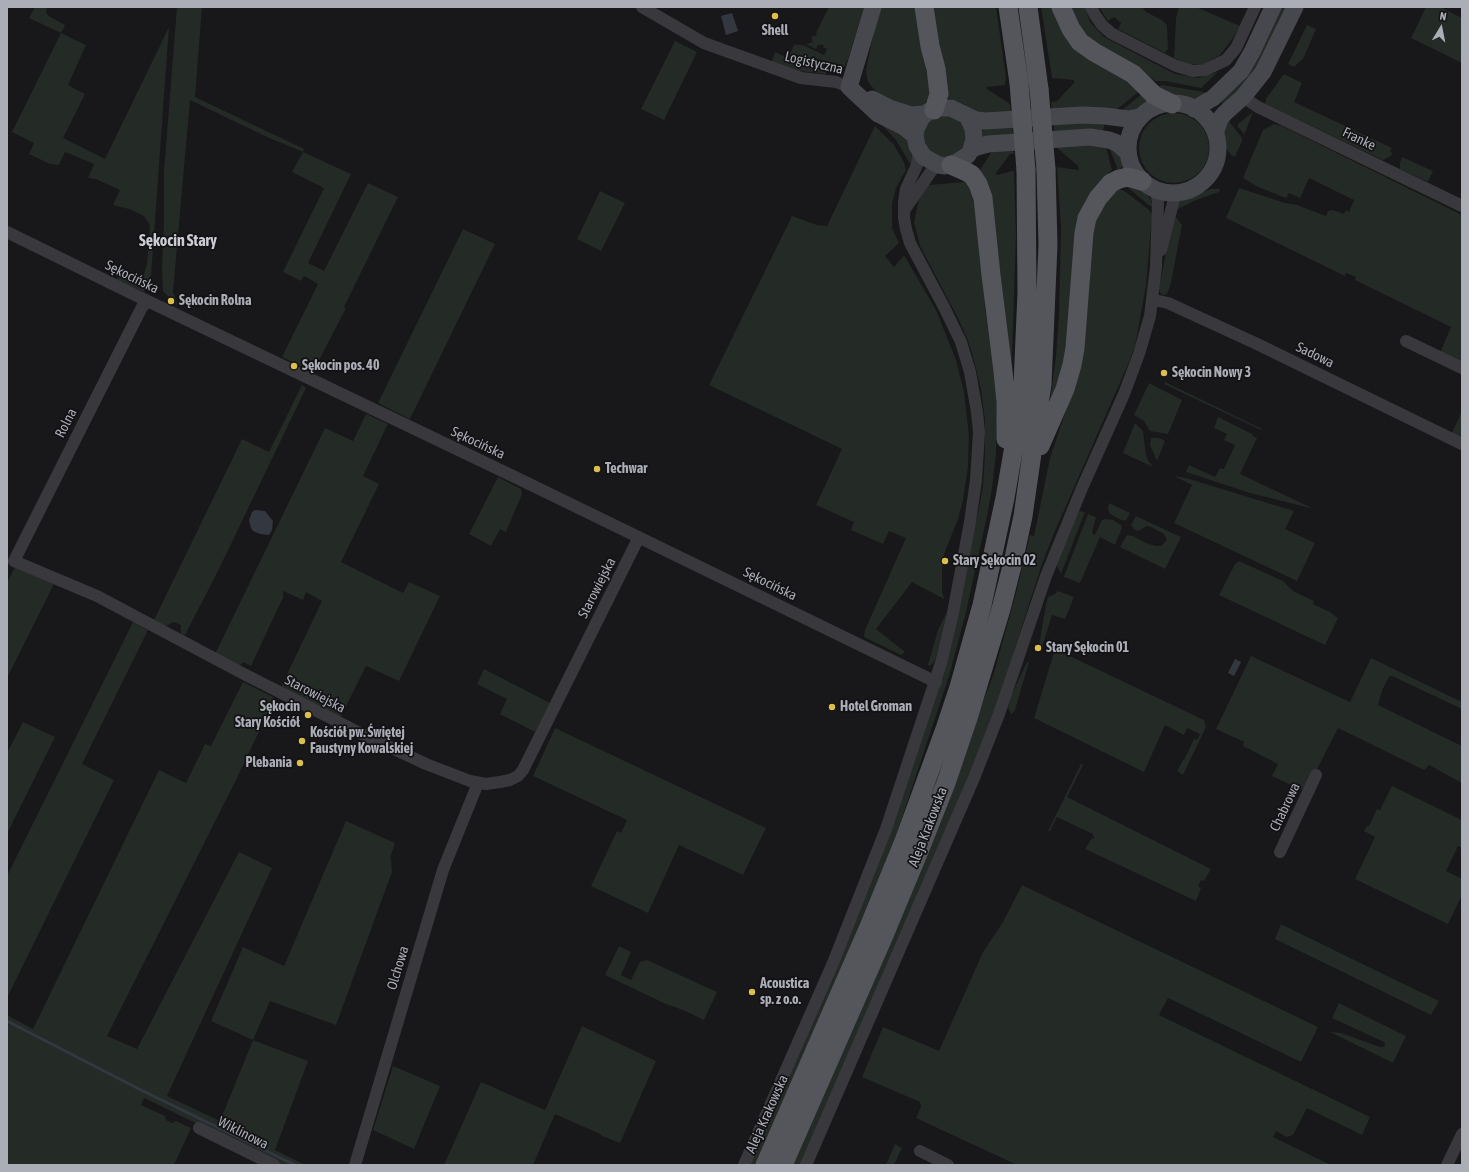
<!DOCTYPE html>
<meta charset="utf-8">
<style>
body{margin:0}
#map{position:relative;width:1469px;height:1172px;overflow:hidden;background:#181719;font-family:"Asap Condensed",sans-serif}
canvas{display:block}
.frame{position:absolute;inset:0;border:8px solid #abadb7;pointer-events:none}
.north{position:absolute;left:1421px;top:8px;width:40px;height:40px;-webkit-text-stroke:3px #131214;paint-order:stroke;rotate:10deg;font-size:11px;font-weight:700;line-height:16px;text-align:center;color:#abadb7}
.north::after{content:'';display:block;margin:auto;width:14px;height:18px;background:#abadb7;clip-path:polygon(50% 0,100% 100%,50% 72%,0 100%)}
</style>
<div id="map">
<canvas width="1469" height="1172"></canvas>
<div class="frame"></div>
<div class="north">N</div>
</div>
<script>
const c = document.querySelector('canvas').getContext('2d');
c.lineJoin = 'round';
function paint(path, color) {
  c.fillStyle = color;
  c.fill(path, 'evenodd');
}
function poly(rows) {
  const path = new Path2D();
  for (const r of rows) {
    if (r.length === 3) {
      path.moveTo(r[0] + r[2], r[1]);
      path.arc(r[0], r[1], r[2], 0, 2 * Math.PI);
      continue;
    }
    path.moveTo(r[0], r[1]);
    for (let i = 2; i < r.length; i += 2) path.lineTo(r[i], r[i + 1]);
  }
  return path;
}
function strokePath(path, color, width, dash) {
  c.strokeStyle = color;
  c.lineWidth = width;
  c.lineCap = dash ? 'butt' : 'round';
  c.setLineDash(dash || []);
  c.stroke(path);
}
function label(font, color, halo, rows, align = 'center') {
  c.font = font + ' "Asap Condensed",sans-serif';
  c.lineWidth = 3.5;
  c.setLineDash([]);
  c.textBaseline = 'middle';
  c.strokeStyle = halo;
  c.fillStyle = color;
  for (const [text, x, y, turn = 0] of rows) {
    c.save();
    c.translate(x, y);
    c.rotate((+turn || 0) * Math.PI / 180);
    c.textAlign = isNaN(turn) ? turn : align;
    if (halo) c.strokeText(text, 0, 0);
    c.fillText(text, 0, 0);
    c.restore();
  }
}
paint(poly([
 [35,7,47,7,46,13,49,16,65,25,61,33,86,45,68,85,85,94,63,138,105,159,169,27,151,276,144,292,117,280,119,274,122,273,128,273,139,278,144,274,147,264,150,225,144,216,129,209,113,205,120,190,96,179,88,178,94,164,65,152,59,165,50,164,29,154,34,143,12,132,61,33,29,18],
 [177,7,202,7,195,97,300,147,304,149,303,152,351,174,308,263,324,271,368,183,398,197,344,307,346,308,313,372,282,357,318,284,304,276,301,281,283,272,324,188,292,172,303,152,267,137,190,100,173,292,178,306,163,291,162,268,164,222,164,171],
 [829,7,864,7,848,59,844,67,838,71,826,71,826,74,800,71,771,63,775,52,788,58,794,45,803,45,824,55,827,49,823,47,824,45,818,45,816,49,806,44,813,42,811,37,817,35,816,33],
 [879,7,916,7,920,39,930,91,927,101,924,105,916,109,878,94,868,82,866,71,868,60],
 [931,7,996,7,1006,77,1005,85,986,87,987,89,1010,104,1011,115,987,116,959,102,948,98,946,95],
 [1041,7,1054,7,1137,89,1137,93,1115,111,1052,111,1051,102,1057,101,1074,83,1074,80,1052,78],
 [1070,7,1085,7,1090,22,1104,37,1175,74,1198,78,1218,72,1201,88,1165,81,1155,81,1131,62,1105,48,1091,39,1083,31],
 [1099,7,1142,7,1146,12,1162,20,1167,25,1168,49,1165,53,1118,29,1121,23,1114,17,1108,21],
 [1179,7,1196,7,1240,26,1232,39,1220,55,1205,64,1187,64,1174,58,1176,18],
 [1281,7,1288,7,1258,70,1224,106,1220,101],
 [1426,7,1440,7,1462,18,1462,63,1411,38],
 [1307,25,1316,29,1303,59,1294,67,1288,64],
 [675,41,697,52,664,120,641,109],
 [1284,74,1302,83,1294,102,1392,148,1390,151,1392,153,1391,156,1383,160,1265,104,1266,99],
 [1163,85,1204,92,1206,95,1195,99,1173,96,1156,87],
 [1143,93,1147,102,1146,104,1137,110,1121,111],
 [1253,112,1245,133,1244,134,1238,127,1238,124],
 [1174,148,35],
 [943,113,962,122,967,137,963,147,960,151,956,154,946,157,941,157,931,153,923,140,923,129,933,116],
 [1228,120,1242,138,1242,141,1235,157,1231,155,1226,148,1224,134,1224,128],
 [1054,123,1105,123,1103,131,1054,131],
 [1274,124,1282,126,1462,215,1462,364,1440,353,1451,327,1355,280,1356,277,1346,273,1345,276,1226,218,1239,188,1285,203,1297,205,1326,216,1328,211,1333,210,1344,214,1346,210,1349,212,1354,200,1309,178,1300,198,1289,193,1286,198,1258,187,1243,178,1263,130],
 [882,125,904,131,914,155,912,167,896,140],
 [875,126,894,145,904,162,906,170,896,188,892,204,892,228,899,243,885,256,894,267,904,255,936,310,956,360,964,392,969,435,968,467,963,500,958,519,944,554,942,568,942,592,944,599,912,582,876,629,905,652,901,655,864,637,865,630,906,538,889,531,883,544,851,530,854,522,816,505,842,449,709,385,792,216,817,225,827,226],
 [1012,126,1013,135,981,141,980,128],
 [1093,144,1106,147,1112,170,1102,179,1066,357,1049,407,1056,356,1059,315,1061,227,1057,167,1079,170,1078,166,1056,147],
 [1109,147,1121,156,1124,166,1118,170],
 [1013,148,1014,154,1010,154,996,173,997,175,1013,171,1014,172,1016,236,1011,386,980,172,982,167,992,151],
 [1402,157,1433,171,1428,182,1400,169,1400,163],
 [965,182,970,185,973,194,982,264,985,308,996,382,997,422,996,453,992,489,986,521,966,612,950,673,896,836,842,967,755,1165,750,1165,837,964,964,582,983,487,985,455,985,421,981,389,972,353,967,338,958,318,920,246,914,222,919,199,928,185],
 [1127,187,1142,188,1151,200,1153,206,1150,206],
 [1211,189,1220,189,1219,192,1196,200,1176,210,1179,203,1182,200],
 [1116,190,1122,190,1126,192,1149,210,1152,214,1146,286,1135,346,1129,362,1054,533,1041,567,996,707,974,767,800,1165,790,1165,951,786,994,673,1016,593,1030,535,1034,536,1050,458,1077,377,1094,228,1097,218,1106,202],
 [600,191,625,203,601,251,577,239],
 [1173,216,1175,216,1182,225,1171,283,1167,294,1164,295,1161,294,1159,289],
 [463,229,495,244,410,419,378,403],
 [1165,382,1262,429,1261,430,1164,384],
 [1149,383,1182,400,1168,434,1150,431,1144,421,1134,415],
 [302,385,306,388,219,569,185,635,181,634,181,625,174,622,166,626,154,620,242,439,269,452],
 [1462,411,1462,430,1461,436,1457,438,1451,435],
 [366,414,388,424,363,476,379,484,341,562,403,593,409,582,440,596,399,681,366,666,340,718,280,689,322,601,306,592,303,600,283,591,283,598,278,608,251,666,243,662,239,667,215,654,325,428,353,441],
 [1218,417,1252,434,1255,438,1257,438,1240,474,1314,509,1250,493,1186,472,1189,465,1215,477,1220,468,1224,469,1235,445,1224,440,1227,434,1214,428],
 [1135,423,1143,431,1146,455,1148,460,1153,467,1123,453],
 [1151,438,1159,438,1165,441,1157,461,1150,445],
 [1174,476,1186,478,1294,511,1285,529,1315,543,1297,581,1174,523,1192,485],
 [498,477,521,489,522,494,506,532,500,529,491,546,469,534],
 [1109,503,1130,513,1127,519,1125,521,1119,519,1109,513,1108,508],
 [1079,511,1085,512,1061,574,1057,566,1059,557],
 [1088,514,1096,517,1092,533,1095,535,1102,520,1105,519,1113,520,1118,523,1121,525,1122,528,1115,545,1100,537,1080,583,1064,577,1064,576],
 [1136,516,1181,537,1165,569,1120,547,1127,535,1133,536,1146,543,1156,546,1161,546,1167,540,1164,534,1151,527,1147,526,1138,531,1134,529,1131,525],
 [1239,561,1283,581,1293,591,1314,601,1313,604,1330,612,1338,618,1325,645,1219,595,1235,564],
 [15,567,54,584,7,678,7,583],
 [1058,591,1074,597,1065,619,1052,615,1042,647,1040,646,1039,646,1046,604,1048,597,1055,594],
 [947,612,935,661,930,666,928,665,938,630],
 [133,622,148,630,82,764,114,780,7,998,7,876],
 [1055,649,1204,720,1206,727,1183,775,1177,771,1183,760,1184,760,1194,739,1197,740,1200,734,1187,728,1184,735,1165,725,1144,772,1034,718],
 [1251,656,1350,702,1371,658,1462,702,1462,709,1392,676,1390,676,1386,682,1382,691,1378,705,1462,746,1462,783,1429,765,1424,770,1338,728,1310,783,1303,788,1302,790,1272,776,1278,764,1243,746,1244,742,1216,729],
 [1027,662,1029,662,1015,710,1012,714,1011,714,1008,708,1010,698],
 [484,669,550,703,535,732,500,714,507,699,477,684],
 [243,682,275,698,236,780,107,1036,137,1049,239,852,272,868,167,1096,220,1121,253,1040,211,1021,243,947,284,966,346,821,395,843,390,858,391,859,392,872,336,1025,270,1001,253,1040,308,1061,275,1150,305,1165,282,1165,144,1098,141,1105,165,1116,166,1120,172,1123,176,1121,191,1128,174,1165,7,1165,7,1015,33,1029,159,770,186,783,205,744,211,746],
 [23,722,55,737,7,834,7,753],
 [555,728,766,828,743,875,679,845,648,913,591,886,617,831,621,833,627,820,533,776],
 [1081,764,1083,765,1067,797,1211,869,1204,881,1201,880,1198,886,1201,888,1196,901,1085,849,1092,838,1094,839,1094,837,1093,836,1093,834,1082,829,1057,817,1050,831,1048,831],
 [1392,786,1462,820,1462,848,1458,846,1446,871,1462,879,1462,895,1448,924,1355,879,1375,837,1364,831,1367,826,1369,826,1377,809,1380,810],
 [1022,885,1318,1027,1301,1062,1168,998,1159,1015,1370,1117,1362,1135,1307,1108,1293,1135,1287,1137,1276,1131,1273,1137,1331,1165,1017,1165,916,1118,921,1107,920,1102,862,1077,883,1027,939,1051,983,952,1003,922],
 [1281,924,1344,955,1439,1001,1431,1015,1275,939],
 [619,946,631,952,621,975,631,980,640,962,647,960,717,992,704,1020,683,1010,666,1004,605,975],
 [1339,1003,1406,1036,1393,1063,1330,1032,1341,1033,1380,1047,1384,1047,1385,1045,1384,1042,1332,1018],
 [582,1026,656,1061,620,1143,602,1136,600,1134,555,1114,533,1165,444,1165,481,1082,545,1110],
 [393,1066,440,1086,414,1149,373,1130],
 [895,1144,902,1148,894,1165,886,1165]
]), '#242a25');
paint(poly([
 [732,13,738,31,726,35,721,16],
 [255,510,265,511,273,521,272,530,269,535,260,534,253,531,251,528,249,520,252,512],
 [1235,659,1241,662,1234,676,1228,673]
]), '#333840');
strokePath(poly([
 [7,1021,141,1090,295,1165]
]), '#333840', 3);
strokePath(poly([
 [642,7,704,43,801,78,836,82,849,87],
 [1091,7,1095,15,1102,25,1111,33,1176,66,1193,71,1205,70,1226,60,1236,48,1255,7],
 [1243,97,1258,107,1462,206],
 [905,209,932,170,939,165],
 [7,232,135,295,517,478,936,682],
 [1161,250,1174,199,1180,192],
 [148,301,142,307,14,561,97,596,242,673,358,732,426,764,470,781,486,784,500,782,510,780,518,776,523,770,639,537],
 [1152,301,1159,301,1168,303,1255,343,1462,444],
 [1406,341,1462,368],
 [1280,852,1316,775],
 [199,1128,274,1165],
 [920,1151,948,1165],
 [355,1165,443,870,478,783],
 [744,1165,833,963,886,829,941,663,953,613,970,522,976,480,979,432,977,412,970,372,961,342,945,309,910,243,906,229,904,218,904,202,906,189,917,165,919,151],
 [806,1165,974,778,999,714,1046,576,1082,488,1124,394,1139,354,1150,316,1156,267,1158,201,1155,189],
 [1447,1165,1462,1134]
]), '#39393d', 12);
strokePath(poly([
 [849,87,873,7],
 [849,87,878,114,904,127,915,136],
 [872,99,890,108,911,115,925,114],
 [1173,148,45],
 [1194,109,1213,98,1241,71,1252,52,1273,7],
 [968,117,973,129,974,139,971,150,968,155,957,162,945,166,939,165,924,157,917,146,915,136,916,129,922,117,929,111,938,108,951,108,976,120,985,121,1082,115,1105,116,1128,119,1139,117],
 [1216,131,1220,119,1225,113,1243,97,1263,72,1295,7],
 [971,150,977,147,988,144,1090,137,1109,140,1117,143,1128,153]
]), '#47484d', 17);
strokePath(poly([
 [924,7,930,46,936,69,939,94,934,110],
 [1008,7,1019,83],
 [1028,7,1039,89],
 [1061,7,1071,29,1080,42,1094,52,1133,74,1154,95,1172,104],
 [951,165,967,172,972,175,978,184,983,198,991,275,1003,371,1006,402,1006,439],
 [1040,446,1065,389,1072,365,1075,348,1084,233,1087,218,1098,198,1111,183,1119,179,1128,177,1142,181],
 [765,1165,868,929,904,841,945,729,959,687,982,605,1005,498,1018,423,1023,384,1027,293,1026,170],
 [783,1165,882,940,919,851,946,783,968,718,1001,609,1014,558,1023,516,1042,384,1048,245,1046,169]
]), '#55565c', 19);
strokePath(poly([
 [1019,83,1026,170],
 [1039,89,1046,169]
]), '#55565c', 19);
for (const [x, y, r, color] of [
 [775,16,4,"#dbbe4d"],
 [171,301,4,"#dbbe4d"],
 [294,366,4,"#dbbe4d"],
 [1164,373,4,"#dbbe4d"],
 [597,469,4,"#dbbe4d"],
 [945,561,4,"#dbbe4d"],
 [1038,648,4,"#dbbe4d"],
 [832,707,4,"#dbbe4d"],
 [308,715,4,"#dbbe4d"],
 [302,741,4,"#dbbe4d"],
 [300,763,4,"#dbbe4d"],
 [752,992,4,"#dbbe4d"]
]) {
  const dot = new Path2D();
  dot.arc(x, y, r, 0, 2 * Math.PI);
  c.fillStyle = color;
  c.fill(dot);
  strokePath(dot, '#131214', 1.5);
}
label('bold 14px', '#abadb7', '#131214', [
 ["Shell",775,31,"center"],
 ["Sękocin Rolna",179,301],
 ["Sękocin pos. 40",302,366],
 ["Sękocin Nowy 3",1172,373],
 ["Techwar",605,469],
 ["Stary Sękocin 02",953,561],
 ["Stary Sękocin 01",1046,648],
 ["Sękocin",300,707,"right"],
 ["Stary Kościół",300,723,"right"],
 ["Hotel Groman",840,707],
 ["Kościół pw. Świętej",310,733],
 ["Faustyny Kowalskiej",310,749],
 ["Plebania",292,763,"right"],
 ["Acoustica",760,984],
 ["sp. z o.o.",760,1000]
], 'left');
label('14px', '#abadb7', '#131214', [
 ["Logistyczna",814,63,13],
 ["Franke",1359,139,26],
 ["Sękocińska",132,277,26],
 ["Sadowa",1315,355,26],
 ["Rolna",66,423,-63],
 ["Sękocińska",478,443,25],
 ["Sękocińska",770,584,26],
 ["Starowiejska",597,588,-63],
 ["Starowiejska",315,694,27],
 ["Chabrowa",1285,807,-65],
 ["Aleja Krakowska",928,827,-69],
 ["Olchowa",398,968,-73],
 ["Aleja Krakowska",767,1114,-66],
 ["Wiklinowa",243,1133,27]
]);
label('bold 16px', '#cccdd4', '#131214', [
 ["Sękocin Stary",178,241]
]);
</script>
